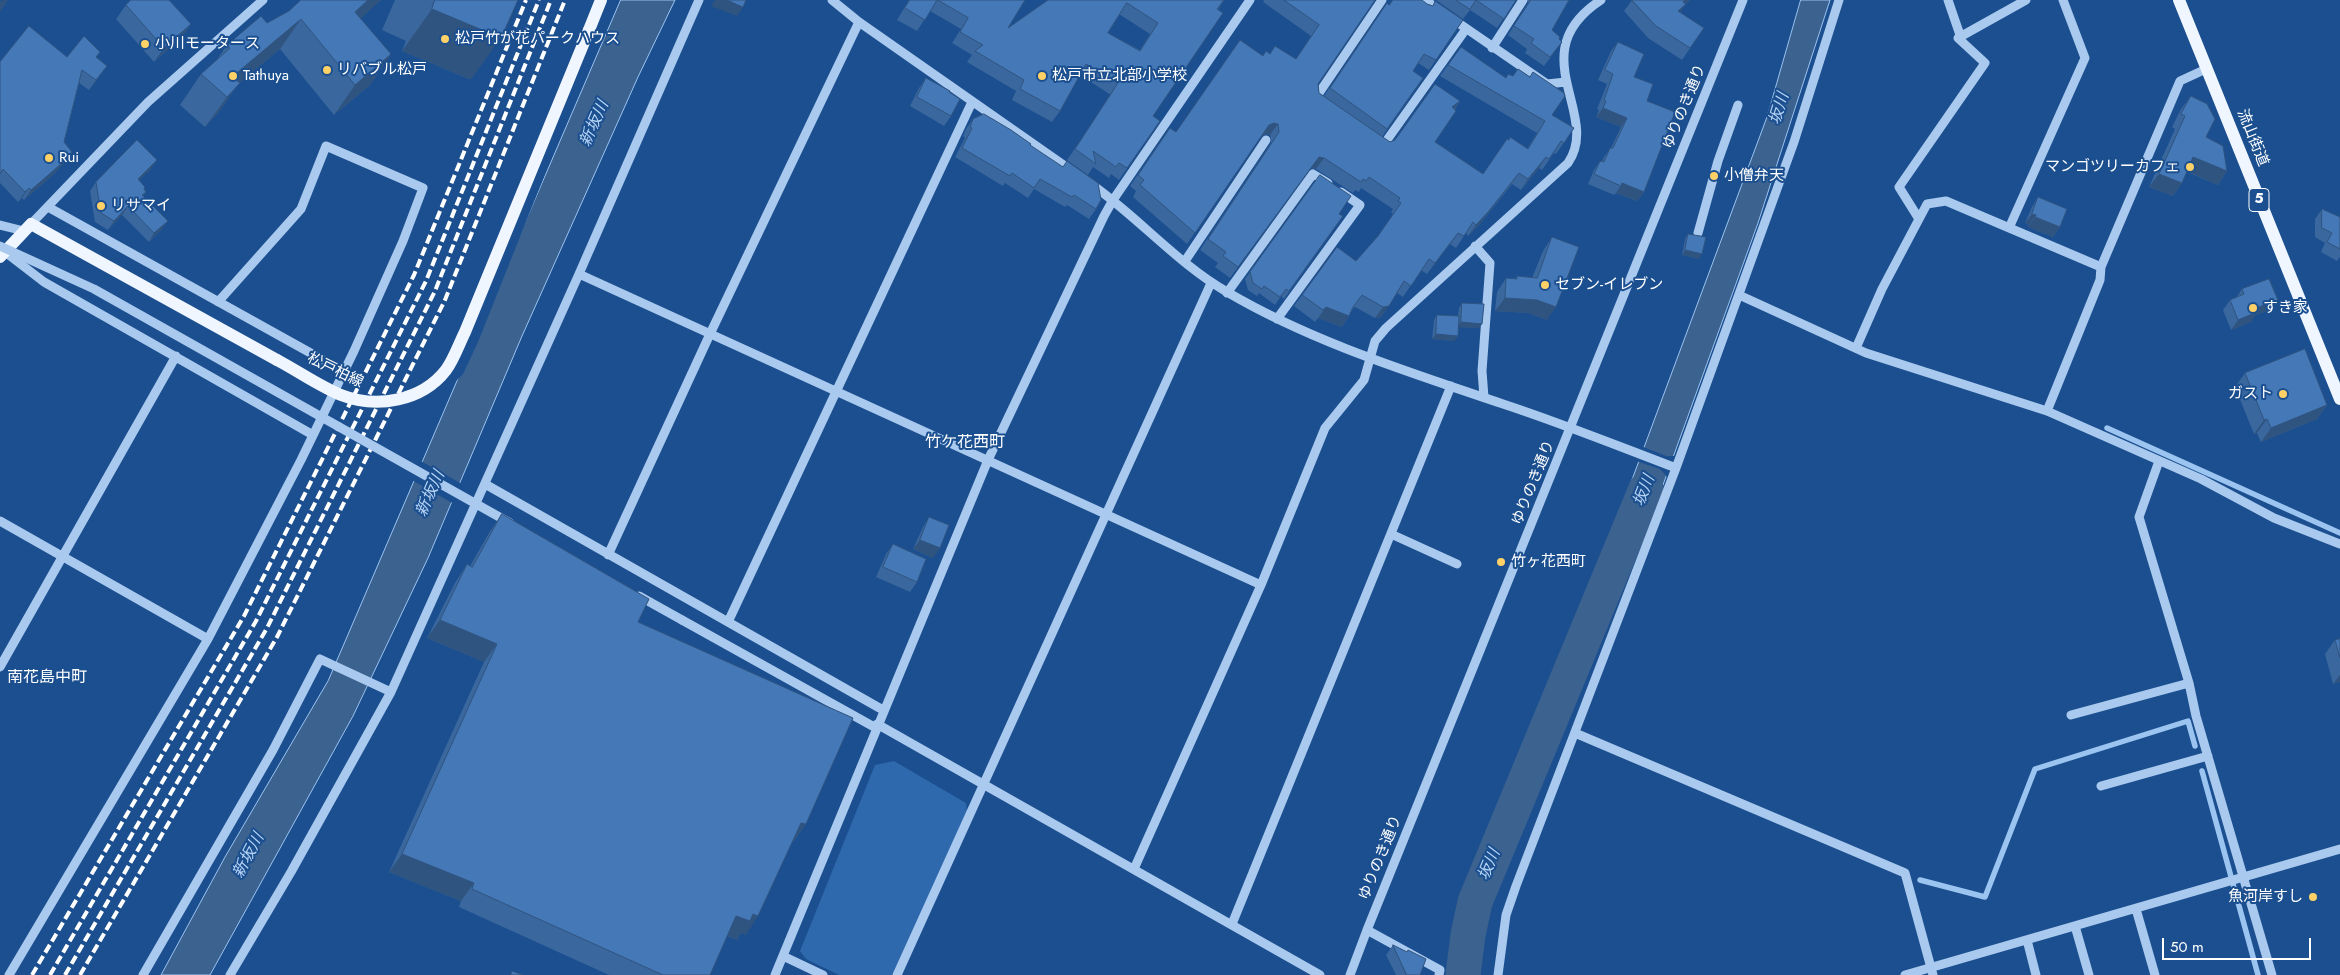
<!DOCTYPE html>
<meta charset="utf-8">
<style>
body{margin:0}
#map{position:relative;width:2340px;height:975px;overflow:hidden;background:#1b4f8f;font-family:Jost,sans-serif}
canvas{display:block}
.scale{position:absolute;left:2162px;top:938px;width:149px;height:22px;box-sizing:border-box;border:2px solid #fff;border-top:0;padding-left:6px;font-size:15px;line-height:18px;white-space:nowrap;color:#fff;-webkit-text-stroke:4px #1b4f8f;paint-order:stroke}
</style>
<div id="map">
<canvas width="2340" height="975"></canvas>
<div class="scale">50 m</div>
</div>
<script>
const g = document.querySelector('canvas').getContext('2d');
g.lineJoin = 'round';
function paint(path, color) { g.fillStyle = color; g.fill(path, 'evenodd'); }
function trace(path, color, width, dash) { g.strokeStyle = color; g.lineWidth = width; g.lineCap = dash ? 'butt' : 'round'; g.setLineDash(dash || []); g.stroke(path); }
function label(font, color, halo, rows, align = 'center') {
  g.font = font + ' Jost,"Noto Sans JP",sans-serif'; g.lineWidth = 4; g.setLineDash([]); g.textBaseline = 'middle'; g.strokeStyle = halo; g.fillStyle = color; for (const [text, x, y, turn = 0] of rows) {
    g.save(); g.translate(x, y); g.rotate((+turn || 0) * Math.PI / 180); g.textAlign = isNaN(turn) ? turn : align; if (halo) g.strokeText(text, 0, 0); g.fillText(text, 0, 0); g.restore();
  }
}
const green = new Path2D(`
 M894,761L966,803L967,811L892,975H839L806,959L800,951L875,765Z`);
const water = new Path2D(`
 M621,0H675L638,77L522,336L428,558L353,716L210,975H161L225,857L328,681Z
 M1801,0H1830L1758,223L1643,540L1614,528L1767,117Z`);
const pier = new Path2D(`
 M561,134L478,342L463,374L450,387Z
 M1641,446L1666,456H1675L1667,477L1660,469L1636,461Z
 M419,460L462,484L454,504L410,479Z`);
const stream = new Path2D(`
 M2107,428L2340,533
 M2202,771L2258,975
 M1920,880L1985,897L2035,769L2188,721L2195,746`);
const river = new Path2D(`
 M1463,975L1468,935L1475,902L1646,489`);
const minor = new Path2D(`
 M832,0L859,22L1072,171
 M1425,0L1547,84L1566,82
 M1948,0L1960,35
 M1492,48L1523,0
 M1316,101L1315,99L1382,0
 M1380,146L1382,147L1466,29
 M1091,184C1138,217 1178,264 1227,292C1312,342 1409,372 1503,404C1561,423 1618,446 1676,468
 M48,207L343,371
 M1919,219L1899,187L1985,63L1958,38L2026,0
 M31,224L148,102L263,0
 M0,225L24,231
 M2009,228L2085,58L2063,0
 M1698,233L1718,161L1738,105
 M1475,246L1490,263L1482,371L1484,397
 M5,252L44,282L313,435
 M1185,261L1266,140
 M579,274L1261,585
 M1227,293L1313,174L1328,183
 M1739,295L1866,353L2047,411L2201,479L2274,518L2340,544
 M1277,319L1360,205L1341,192
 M1856,348L1882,289L1927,204L1946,201L2101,267L2180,81L2206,69
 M2047,411L2100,280L2101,267
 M2159,461L2139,517L2189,683L2196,716L2272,975
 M485,484L883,710
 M0,521L208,639
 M1391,534L1457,564
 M608,555L710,334L859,22
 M682,620L876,728
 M728,622L972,102
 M0,667L176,356
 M2071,715L2189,683
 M877,724L1320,975
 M1575,733L1905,873L1933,975
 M2101,786L2208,756
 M1134,869L1261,585L1325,428L1364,380L1375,341L1386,328L1568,163C1602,114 1520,53 1601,0
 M2136,909L2155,975
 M1232,924L1451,386
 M2075,926L2089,975
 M1367,930L1440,970L1439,975
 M2027,940L2036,975
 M783,956L823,975
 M9,975L208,639L301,460L354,351L403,241L423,188L326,146L301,209L218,302
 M143,975L273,750L320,659L391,692
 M230,975L291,872L391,692L579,274L699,0
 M775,975L988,460L1104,216L1113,200L1250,0
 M897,975L1211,283
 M1350,975L1367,930L1743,0
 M1498,975L1506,915L1516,886L1676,468L1794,142L1839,0
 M1905,975L2340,849`);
const major = new Path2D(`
 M2179,0L2340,399
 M589,30L601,0
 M0,257L31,224L277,360`);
const rail = new Path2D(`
 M32,975L244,616L414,275L526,0
 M50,975L256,621L426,281L539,0
 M65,975L267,628L435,291L551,0
 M80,975L277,637L445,300L565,0`);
const minorBridge = new Path2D(`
 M0,246L94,289L510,523
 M639,596L682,620`);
const majorBridge = new Path2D(`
 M277,360C298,371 319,386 341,395C377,409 422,401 446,370C454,359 459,344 465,332L589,30`);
const wall = new Path2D(`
 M301,0H381L360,18L391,54L370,85L334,115L280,49L239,83L218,113L205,127L180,105L201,74L216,61L227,45L289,11Z
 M395,0H518L472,78L469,79L402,51L406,41L382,30Z
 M908,0H1025L1008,28L1048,0H1224L1153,116L1160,121L1119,180L1111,174L1109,178L1093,167L1088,175L1067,160L1111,95L1080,75L1060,111L1052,122L1012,100L1016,91L967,62L972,55L952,43L961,29L930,11L917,31L897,20L909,0ZM1119,14L1150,34L1140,50L1108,33Z
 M1264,0H1375L1318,84L1319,93L1324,96L1387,3L1389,5L1427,4L1463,20L1429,70L1418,63L1413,71L1423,78L1382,137L1390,142L1460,101L1435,142L1483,174L1527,149L1537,133L1440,76L1461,47L1506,78L1513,76L1518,69L1530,77L1533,72L1552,115L1574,128L1556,154L1554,153L1542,170L1539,168L1521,190L1512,184L1480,224L1468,236L1466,233L1456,248L1450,244L1427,274L1421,270L1403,297L1397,293L1381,317L1375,318L1355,307L1352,310L1349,316L1342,327L1318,318L1315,322L1294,306L1337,247L1356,261L1378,236L1393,214L1391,212L1393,209L1361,188L1359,192L1355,190L1353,193L1316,169L1311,168L1230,278L1215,267L1218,263L1200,250L1271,143L1270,135L1266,134L1261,136L1187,244L1133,197L1136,191L1130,186L1162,139L1176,132L1263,56L1270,54L1296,59L1311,36L1263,2Z
 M1436,0H1516L1497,28L1470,10L1463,19Z
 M1528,0H1569L1552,30L1562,42L1544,66L1525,53L1527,49L1508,35L1528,3Z
 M1632,0H1690L1686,4L1680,12L1704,28L1682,60L1648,38L1624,11Z
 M126,5L191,24L181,38L154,62L116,19Z
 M1618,42L1634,77L1647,101L1644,192L1637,201L1616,193L1614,195L1588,184L1594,170L1600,161H1602L1604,157L1611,148L1621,127L1596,117L1599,110L1597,109L1607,84L1598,80L1611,51Z
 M67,57L96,58L100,76L89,90L79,83L64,142L72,152L65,162L54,174L24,200L22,198L18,202L0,183V62Z
 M926,78L949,92L951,116L944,126L910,106L919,88Z
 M2191,96L2206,137L2227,171L2218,185L2187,172L2182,183L2173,196L2149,187L2175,129L2172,127L2181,109Z
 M973,119L1030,145L1096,209L1089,219L1067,205L1065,207L1034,189L1028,198L1005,183L1003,186L955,157L965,138L963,136L966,129Z
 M151,169L139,180L146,192L143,196L162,229L149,242L122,215L108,230L95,222L90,191L96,182Z
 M1320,175L1339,214L1343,216L1284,299L1281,296L1275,305L1259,293L1257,296L1248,290L1245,279Z
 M2038,197L2060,227L2053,237L2028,227L2029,225L2025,223L2032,207Z
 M2322,209L2340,217V257L2337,261L2321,252L2325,243L2315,237V219Z
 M1688,234L1699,259L1682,255L1685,239Z
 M1552,237L1547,320L1528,313L1495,311L1497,292L1506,278L1515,279L1517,276L1532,278L1543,251Z
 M2242,289L2271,310L2255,315L2251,322L2231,330L2223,310L2230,300L2236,298Z
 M1462,303L1479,328L1458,327V336L1454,341L1432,339L1434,320L1437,315L1458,316L1459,308Z
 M2245,373L2327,405L2317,419L2261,442L2257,433L2254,434L2235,387Z
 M502,514L638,622L806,824L793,842H792L746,935L741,933L737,940L727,936L710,975H609L459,907L461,901L389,872L484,662L427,638L455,583L467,564L470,566L489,533Z
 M929,517L933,558L913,549L923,527Z
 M893,544L917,582L910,592L876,577L886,554Z
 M2340,639V682L2333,684L2325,654L2335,640Z
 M1393,945L1407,952L1420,975H1396L1386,955Z`);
const shadedWall = new Path2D(`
 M5,0H8L0,12V1Z
 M368,0H381L334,43L355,12Z
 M715,0H727L743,7L737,16L711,6Z
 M1685,0H1690L1675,14L1683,2Z
 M1686,4L1678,16V11Z
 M432,9L502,36L472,78L469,79L402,51Z
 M301,19L280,49L239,83L218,113L205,127L227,97L232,77Z
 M191,24L181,38L154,62L164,48Z
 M391,54L370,85L334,115L355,85Z
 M107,66L100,76L89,90L96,80Z
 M1460,101L1452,112V107Z
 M1603,108L1627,118L1621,127L1596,117Z
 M1274,123L1278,124L1270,135L1266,134L1261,137L1269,125Z
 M72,152L65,162L54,174L24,200L31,190Z
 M1319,157L1324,158L1316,169L1311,168L1230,278Z
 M1546,157L1539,168L1521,190L1528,179Z
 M2193,157L2227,171L2218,185L2184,170Z
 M157,160L151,169L132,187L138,179Z
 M1519,173L1480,224L1468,236L1476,225Z
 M2159,174L2182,183L2173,196L2149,187Z
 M1622,183L1644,192L1637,201L1616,193Z
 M29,188L22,198L18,202L25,192Z
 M128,206L122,215L108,230L114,221Z
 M2032,214L2036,215L2029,225L2025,223Z
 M2035,217L2060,227L2053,237L2028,227Z
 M168,221L162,229L149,242L154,233Z
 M1458,233L1450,244L1427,274L1435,263Z
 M1685,250L1702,254L1699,259L1682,255Z
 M1362,295L1347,315L1349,316L1342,327L1318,318L1326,307H1353Z
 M1505,298L1537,300L1556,307L1547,320L1528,313L1495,311Z
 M2278,300L2271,310L2255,315L2251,322L2231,330L2238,320L2256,308Z
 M1389,306L1381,317L1375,318L1383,307Z
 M1461,322L1482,324L1479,328L1457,327Z
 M1436,334L1458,336L1454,341L1432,339Z
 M2327,405L2317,419L2261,442L2271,428Z
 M2267,419L2257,433L2254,434L2264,420Z
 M920,540L940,548L933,558L913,549Z
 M440,620L497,644L484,662L427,638Z
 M2340,675V682L2333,684Z
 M801,823L806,824L793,842H788Z
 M402,854L474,883L461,901L389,872Z
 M753,914L758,916L746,935L741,933L737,940L723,934L736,916Z`);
const building = new Path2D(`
 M131,0H169L191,24L164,48L126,5Z
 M301,0H368L355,12L391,54L355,85L301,19L232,77L240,83L227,97L201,74L230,48L227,45L261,16L267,23L289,11Z
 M435,0H518L502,36L499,37L432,9Z
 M727,0H746L743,7Z
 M910,0H937L925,20L905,8Z
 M938,0H1025L1008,28L1048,0H1224L1217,9L1223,13L1153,116L1160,121L1127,168L1119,163L1116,167L1093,151L1096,164L1075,149L1118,83L1086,64L1060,111L1020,89L1024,80L975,51L983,45L960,32L968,18ZM1127,3L1158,23L1140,51L1108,33Z
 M1284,0H1375L1318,84L1319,93L1390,142L1395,140L1435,84L1460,101L1452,107L1456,111L1435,142L1483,174L1507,139L1509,140L1510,137L1528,149L1545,121L1448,65L1461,47L1506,78L1508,74L1513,76L1518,69L1530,77L1533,72L1564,93L1565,96L1552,115L1574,128L1564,143L1561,141L1549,159L1546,157L1528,179L1519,173L1488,212L1476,225L1473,222L1464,236L1458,233L1435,263L1429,259L1411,286L1404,281L1389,306L1383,307L1362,295L1353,307L1349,316L1326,307L1323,310L1302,295L1337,247L1356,261L1378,236L1401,203L1398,201L1400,198L1369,177L1366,181L1363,179L1361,182L1324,158L1319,157L1238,267L1223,256L1226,252L1208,239L1279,132L1278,124L1274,123L1269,125L1195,233L1140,185L1144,180L1138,175L1170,128L1176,132L1240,40L1263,56L1266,51L1270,54L1275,46L1296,59L1319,25Z
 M1393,0H1422L1427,4L1433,6L1435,1L1463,20L1436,60L1424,54L1413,71L1423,78L1387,129L1330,88L1387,3L1389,5Z
 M1456,0H1516L1504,19L1476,0L1470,9Z
 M1531,0H1569L1552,30L1560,37L1559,39L1562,42L1550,57L1531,43L1534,39L1514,26Z
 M1632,0H1685L1683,2L1686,4L1678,11L1704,28L1690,48L1656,26Z
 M29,26L67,57L84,36L100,52L96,57L107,66L96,80L82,70L64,142L72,152L61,164L31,190L29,188L25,192L3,169L0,174V62Z
 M1618,42L1644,54L1634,77L1653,84L1647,101L1675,112L1644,192L1622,183L1621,186L1594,174L1600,161L1604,162L1610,148H1613L1627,118L1603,108L1606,101L1604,100L1613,74L1605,70Z
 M926,78L950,91L949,92L960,99L951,116L917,97Z
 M2191,96L2207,104L2215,119L2206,137L2223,146L2227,171L2193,157L2182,183L2159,174L2185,116L2181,114Z
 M984,114L1011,130L1031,144L1030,145L1063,167L1067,161L1098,183L1101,200L1096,209L1074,195L1072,197L1040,179L1034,188L1012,173L1010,176L962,148L972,128L970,127L973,119Z
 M137,140L157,160L138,179L145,187L144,189L146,192L142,195L168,221L154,233L128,206L114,221L101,213L96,182Z
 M1320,175L1351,196L1339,214L1343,216L1289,291L1286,289L1280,297L1264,286L1262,289L1253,283L1250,272Z
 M2038,197L2067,209L2060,227L2035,217L2036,215L2032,214Z
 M2322,209L2340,217V249L2327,242L2332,233L2322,228Z
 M1688,234L1706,237L1702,254L1685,250Z
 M1552,237L1579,247L1556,307L1537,300L1505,298L1506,278L1517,279V276L1537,278Z
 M2269,279L2278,300L2256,308L2257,312L2238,320L2230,300L2244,294L2242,289Z
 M1462,303L1484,304L1482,324L1461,322Z
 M1437,315L1459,316L1458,336L1436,334Z
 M2305,349L2327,405L2271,428L2267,419L2264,420L2245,373Z
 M502,514L649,599L638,622L853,718L806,824L801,823L758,916L753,914L750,921L736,916L710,975H663L472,889L474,883L402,854L497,644L440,620L467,564L472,567Z
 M929,517L949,525L940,548L920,540Z
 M893,544L926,559L917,582L883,567Z
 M2340,639V658L2335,640Z
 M1393,945L1407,952L1408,950L1426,959L1420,975H1407Z
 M512,971L523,975H511Z`);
const markers = [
 [445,39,5,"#ffd166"],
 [145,44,5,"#ffd166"],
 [327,70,5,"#ffd166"],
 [233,76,5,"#ffd166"],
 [1042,76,5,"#ffd166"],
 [49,158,5,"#ffd166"],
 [2190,167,5,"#ffd166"],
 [1714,176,5,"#ffd166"],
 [101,206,5,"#ffd166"],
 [1545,285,5,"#ffd166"],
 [2253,308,5,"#ffd166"],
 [2283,394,5,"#ffd166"],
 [1501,562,5,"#ffd166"],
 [2313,897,5,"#ffd166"]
];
const shields = [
 [2259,200,20]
];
const shieldNames = [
 ["5",2259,200]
];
const poiNames = [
 ["松戸竹が花パークハウス",455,39],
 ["小川モータース",155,44],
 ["リバブル松戸",337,70],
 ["Tathuya",243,76],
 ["松戸市立北部小学校",1052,76],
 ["Rui",59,158],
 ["マンゴツリーカフェ",2180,167,"right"],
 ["小僧弁天",1724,176],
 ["リサマイ",111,206],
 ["セブン-イレブン",1555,285],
 ["すき家",2263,308],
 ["ガスト",2273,394,"right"],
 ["竹ヶ花西町",1511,562],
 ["魚河岸すし",2303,897,"right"]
];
const streetNames = [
 ["ゆりのき通り",1685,107,-68],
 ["流山街道",2252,138,68],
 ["松戸柏線",335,371,26],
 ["ゆりのき通り",1534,483,-68],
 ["ゆりのき通り",1381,858,-68]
];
const waterNames = [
 ["坂川",1780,109,-73],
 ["新坂川",595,124,-66],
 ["坂川",1645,491,-69],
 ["新坂川",431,494,-66],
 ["新坂川",249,856,-62],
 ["坂川",1490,865,-67]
];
const neighbourhoodNames = [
 ["竹ケ花西町",965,443],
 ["南花島中町",47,678]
];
paint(green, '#2e69ad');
paint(water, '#3c6290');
trace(water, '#9cc4f0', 1);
paint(pier, '#1b4f8f');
trace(stream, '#9cc4f0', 5.5);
trace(river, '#3c6290', 35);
trace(minor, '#a9c9ee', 9);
trace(major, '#f0f6ff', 12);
trace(rail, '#fff', 4, [9, 4]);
trace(minorBridge, '#a9c9ee', 9);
trace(majorBridge, '#f0f6ff', 12);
paint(wall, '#3a679d');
paint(shadedWall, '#305480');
paint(building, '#4478b7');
trace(building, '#305480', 1);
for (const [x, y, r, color] of markers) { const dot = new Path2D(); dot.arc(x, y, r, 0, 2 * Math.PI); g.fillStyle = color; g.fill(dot); trace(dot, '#1b4f8f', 2); }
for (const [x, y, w] of shields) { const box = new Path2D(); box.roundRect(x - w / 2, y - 11.5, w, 23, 4); g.fillStyle = '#1b4f8f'; g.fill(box); trace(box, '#fff', 1); }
label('bold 14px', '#fff', null, shieldNames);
label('15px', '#fff', '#1b4f8f', poiNames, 'left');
label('15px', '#fff', '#1b4f8f', streetNames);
label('italic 16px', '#b5d3f5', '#1b4f8f', waterNames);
label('16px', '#fff', '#1b4f8f', neighbourhoodNames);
</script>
